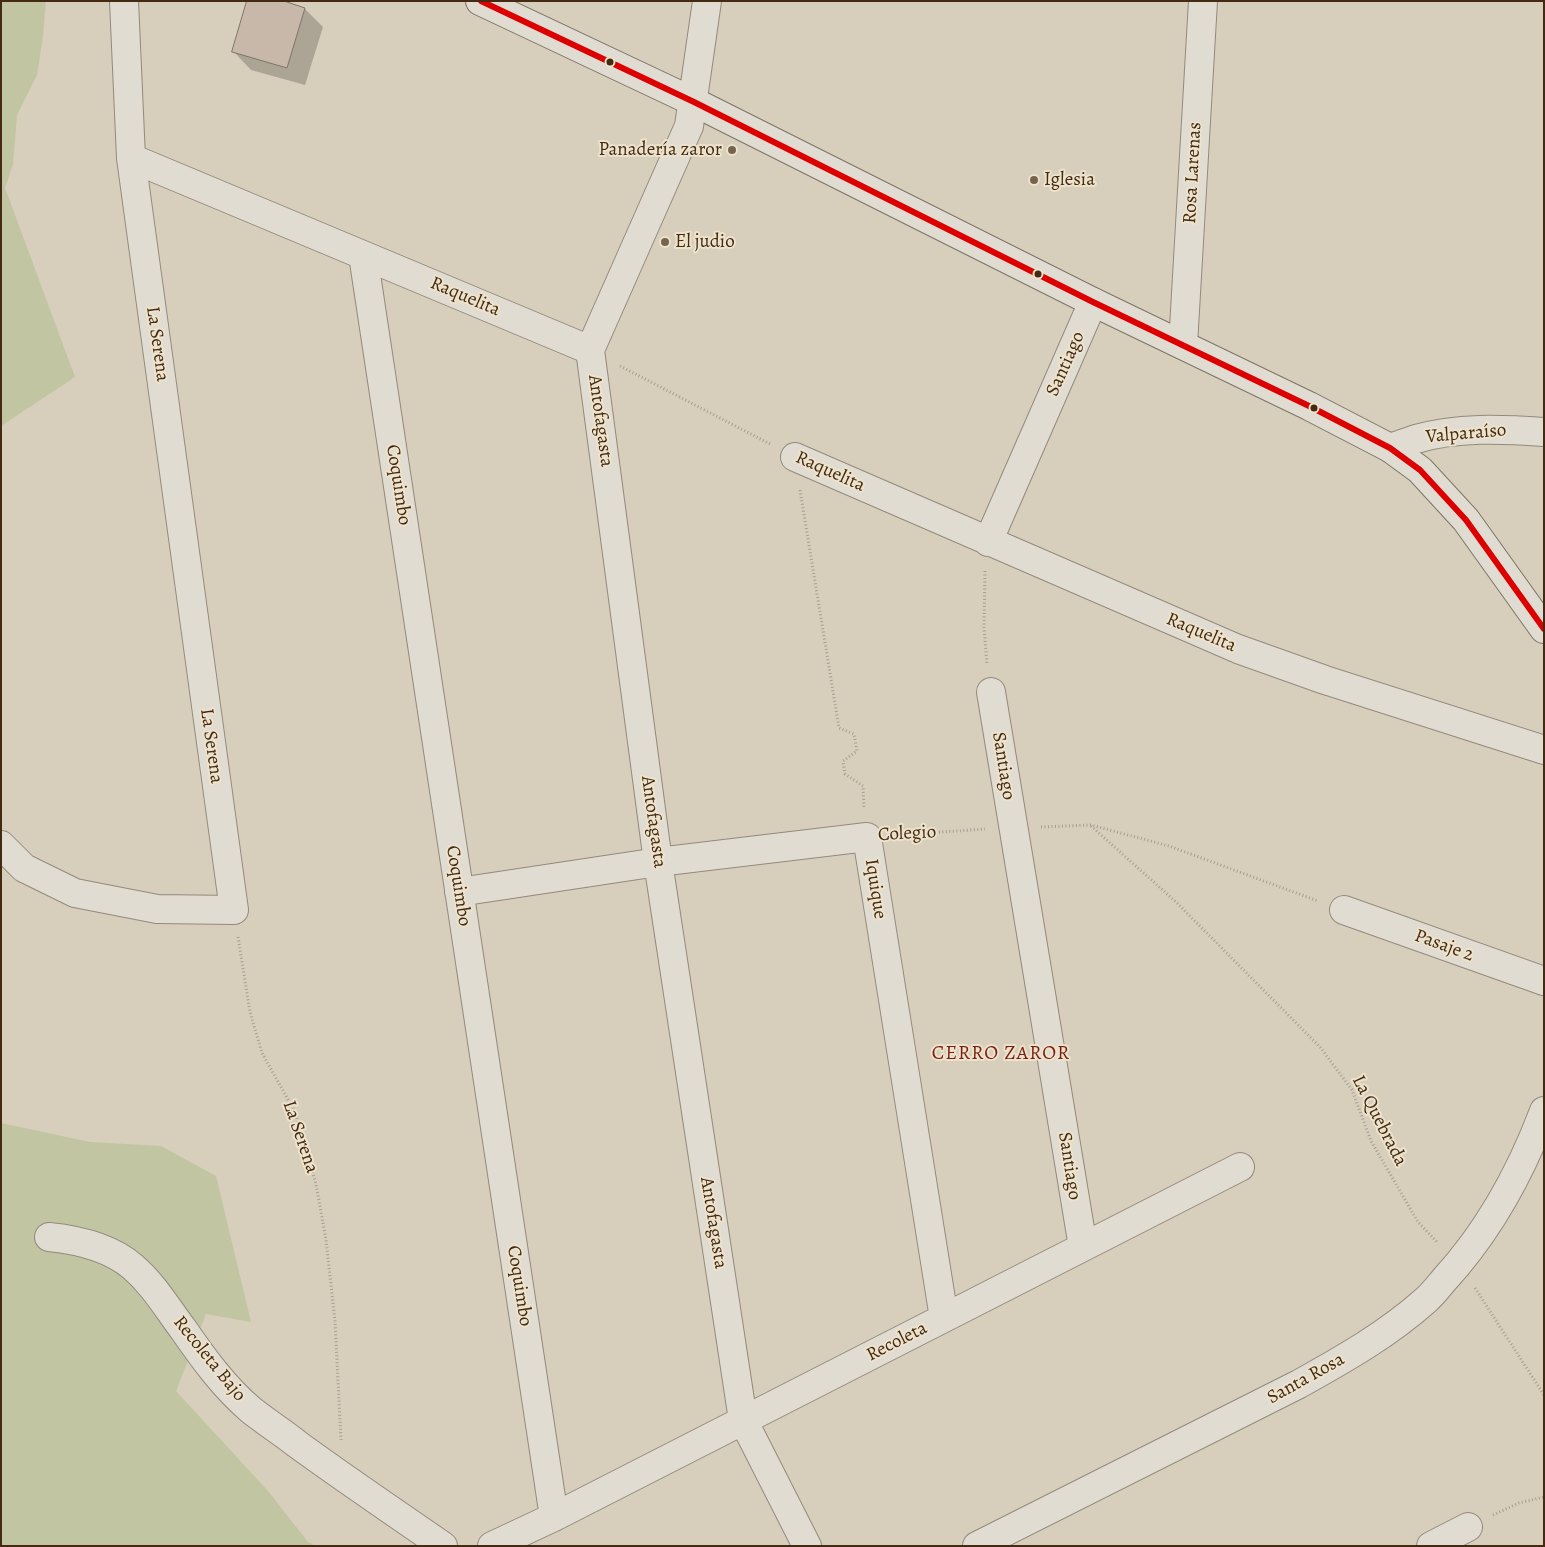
<!DOCTYPE html>
<meta charset="utf-8">
<style>
body{margin:0}
#map{position:relative;width:1545px;height:1547px;overflow:hidden;background:#d7cebb;font-family:Alegreya,serif}
canvas{display:block}
.frame{position:absolute;inset:0;border:2px solid #442a13;pointer-events:none}
</style>
<div id="map">
<canvas width="1545" height="1547"></canvas>
<div class="frame"></div>
</div>
<script>
const g = document.querySelector('canvas').getContext('2d');
g.lineJoin = 'round';
function paint(path, color) { g.fillStyle = color; g.fill(path, 'evenodd'); }
function trace(path, color, width, dash) { g.strokeStyle = color; g.lineWidth = width; g.lineCap = dash ? 'butt' : 'round'; g.setLineDash(dash || []); g.stroke(path); }
function label(font, color, halo, rows, align = 'center') {
  g.font = font + ' Alegreya,serif'; g.lineWidth = 4; g.setLineDash([]); g.textBaseline = 'middle'; g.strokeStyle = halo; g.fillStyle = color; for (const [text, x, y, turn = 0] of rows) {
    g.save(); g.translate(x, y); g.rotate((+turn || 0) * Math.PI / 180); g.textAlign = isNaN(turn) ? turn : align; if (halo) g.strokeText(text, 0, 0); g.fillText(text, 0, 0); g.restore();
  }
}
const green = new Path2D(`
 M1,1H46L43,36L37,75L17,115L13,164L5,188L75,377L1,426Z
 M1,1123L90,1142L161,1146L216,1176L251,1322L206,1314L176,1391L268,1491L308,1542L316,1546H1Z`);
const shadow = new Path2D(`
 M305,9L323,27L305,85L251,70L233,51Z`);
const building = new Path2D(`
 M247,1H284L305,8L287,68L232,52Z`);
const path = new Path2D(`
 M620,366L770,444
 M800,490L839,728L854,734L857,751L843,761L845,774L863,786L864,808
 M985,571L984,627L987,664
 M1091,826L1176,902L1320,1047L1352,1090L1371,1141L1418,1222L1438,1243
 M1041,827L1091,825L1169,846L1318,901
 M897,835L985,829
 M238,937L250,1012L262,1053L295,1112L316,1184L326,1240L335,1321L341,1440
 M1475,1288L1544,1395
 M1493,1515L1519,1503L1544,1497`);
const minor = new Path2D(`
 M707,1L689,126L590,350L658,862L743,1420L807,1546
 M131,158L590,350
 M363,255L554,1517
 M1183,345L1203,1
 M1390,448C1399,445 1407,442 1416,439C1457,427 1502,429 1544,432
 M795,457L1238,649L1325,680L1544,750
 M988,542L1093,302
 M991,692L1083,1247
 M1,845L24,868L75,893L157,909L234,910L131,158L124,1
 M459,892L658,862L867,837L944,1318
 M1344,910L1544,981
 M49,1237C79,1240 110,1247 133,1267C154,1285 167,1308 183,1329C203,1358 224,1387 251,1410C266,1422 282,1432 297,1444C345,1479 394,1512 443,1546
 M492,1546L554,1517L1240,1167
 M977,1546L1299,1384C1344,1359 1388,1334 1426,1300C1433,1294 1438,1287 1444,1280C1488,1232 1521,1172 1544,1111
 M1431,1546L1468,1527`);
const secondary = new Path2D(`
 M480,1L694,102L1093,302L1309,406L1390,448L1420,470L1466,520L1544,629`);
const bus1 = new Path2D(`
 M481,1L694,102L1093,302L1309,406L1390,448L1420,470L1466,520L1544,629`);
const markers = [
 [610,62,4.5,"#442a13"],
 [732,150,5,"#77634e"],
 [1034,180,5,"#77634e"],
 [665,242,5,"#77634e"],
 [1038,274,4.5,"#442a13"],
 [1314,408,4.5,"#442a13"]
];
const poiNames = [
 ["Panadería zaror",722,150,"right"],
 ["Iglesia",1044,180],
 ["El judio",675,242]
];
const streetNames = [
 ["Rosa Larenas",1193,173,-87],
 ["Raquelita",465,297,23],
 ["La Serena",157,344,82],
 ["Santiago",1066,364,-66],
 ["Antofagasta",600,421,82],
 ["Valparaíso",1466,434,-5],
 ["Raquelita",830,472,24],
 ["Coquimbo",398,485,81],
 ["Raquelita",1201,633,23],
 ["La Serena",211,746,82],
 ["Santiago",1003,766,81],
 ["Antofagasta",653,822,82],
 ["Colegio",907,834,-3],
 ["Coquimbo",458,886,81],
 ["Iquique",875,889,81],
 ["Pasaje 2",1444,946,20],
 ["La Quebrada",1379,1121,63],
 ["La Serena",300,1137,71],
 ["Santiago",1069,1166,81],
 ["Antofagasta",713,1223,81],
 ["Coquimbo",519,1286,81],
 ["Recoleta",897,1342,-27],
 ["Recoleta Bajo",209,1359,51],
 ["Santa Rosa",1306,1379,-29]
];
const neighbourhoodNames = [
 ["CERRO ZAROR",1001,1054]
];
paint(green, '#c1c5a2');
paint(shadow, '#0003');
paint(building, '#c8b8a9');
trace(building, '#7d7467', 1);
trace(minor, '#938a7d', 30);
trace(secondary, '#7d7467', 30);
trace(path, '#a59e95', 3, [1, 2.5]);
trace(minor, '#e0dcd2', 28);
trace(secondary, '#e0dcd2', 28);
trace(bus1, '#d00', 6);
for (const [x, y, r, color] of markers) { const dot = new Path2D(); dot.arc(x, y, r, 0, 2 * Math.PI); g.fillStyle = color; g.fill(dot); trace(dot, '#ede2cb', 2); }
label('19px', '#442a13', '#ede2cb', poiNames, 'left');
label('19px', '#442a13', '#ede2cb', streetNames);
g.letterSpacing = '1px';
label('20px', '#7a1f14', '#ede2cb', neighbourhoodNames);
g.letterSpacing = '0px';
</script>
